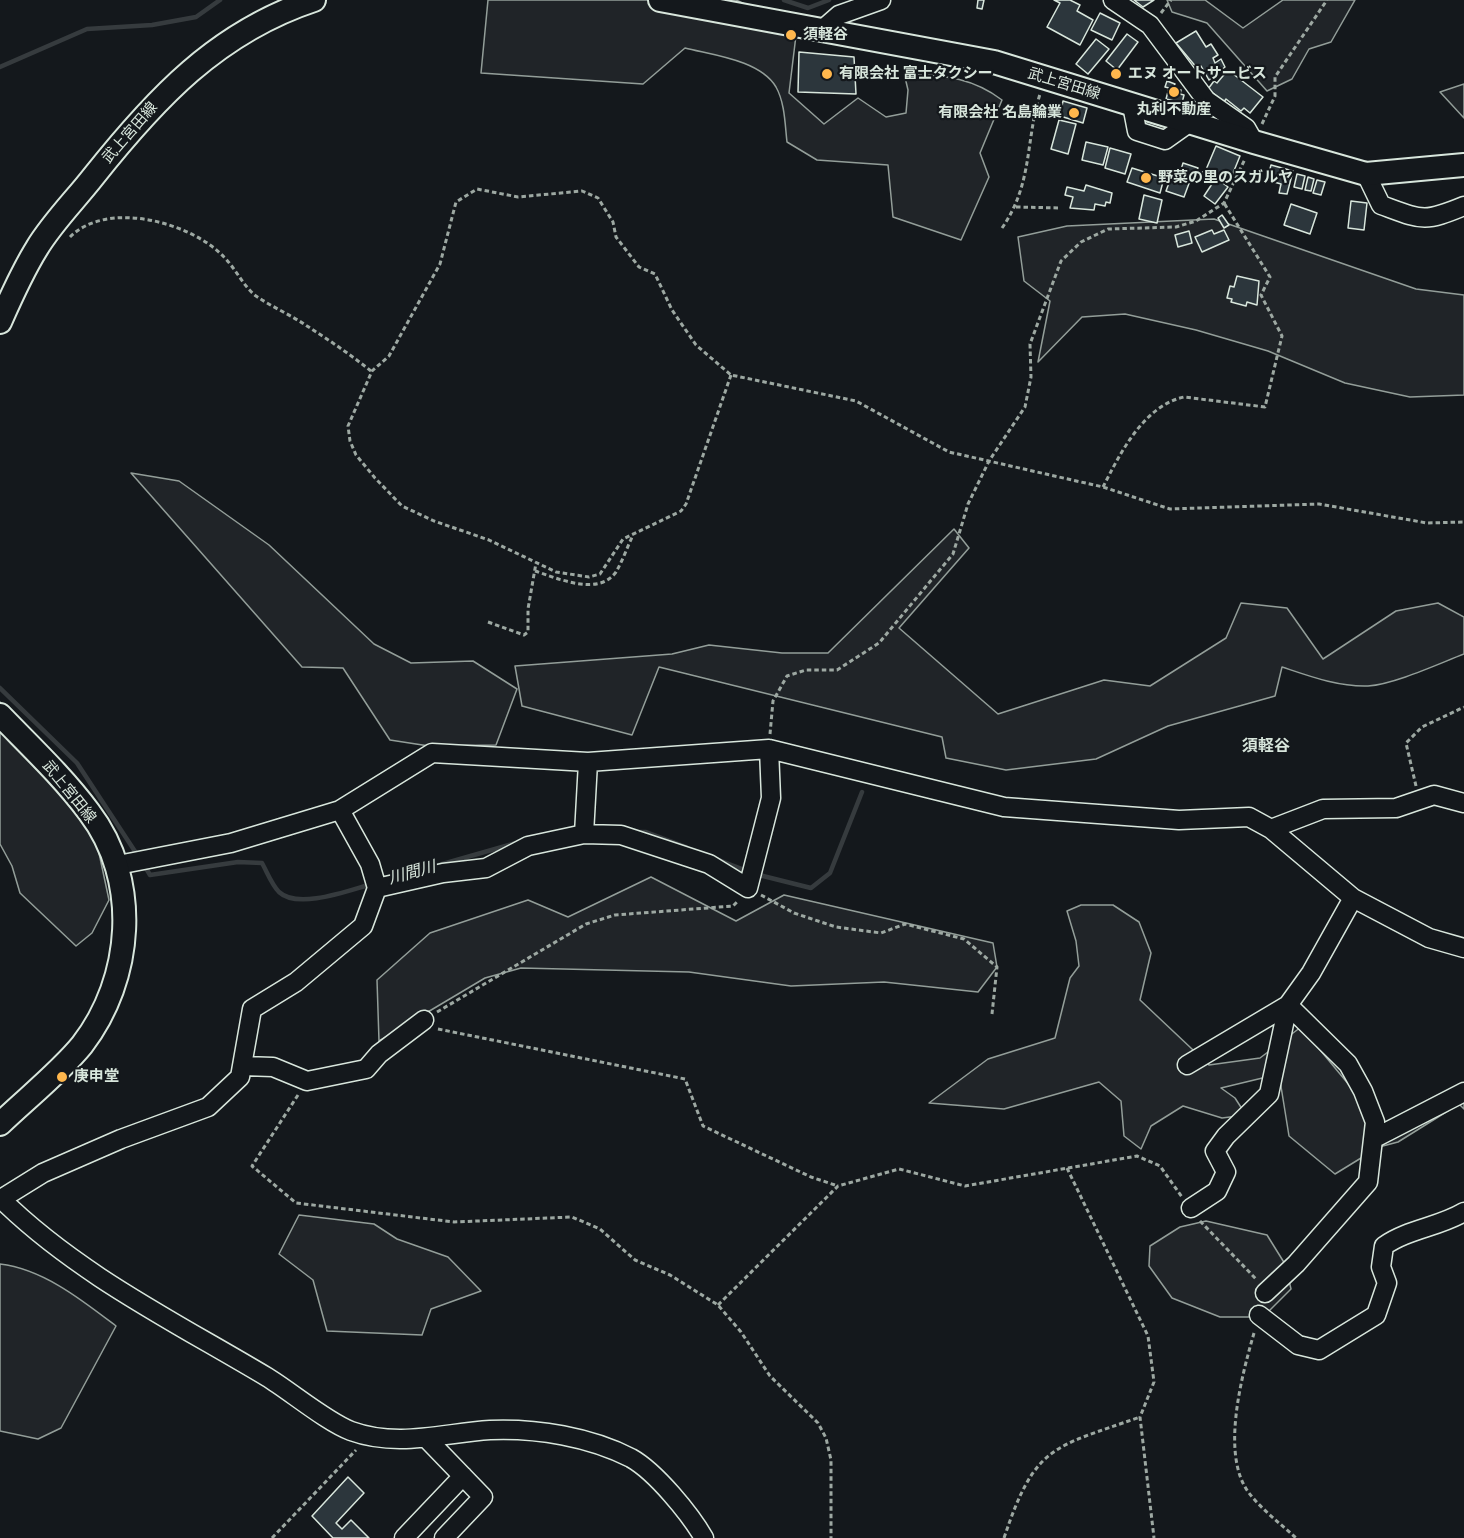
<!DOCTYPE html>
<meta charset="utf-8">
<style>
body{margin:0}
canvas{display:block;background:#14181c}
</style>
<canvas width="1464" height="1538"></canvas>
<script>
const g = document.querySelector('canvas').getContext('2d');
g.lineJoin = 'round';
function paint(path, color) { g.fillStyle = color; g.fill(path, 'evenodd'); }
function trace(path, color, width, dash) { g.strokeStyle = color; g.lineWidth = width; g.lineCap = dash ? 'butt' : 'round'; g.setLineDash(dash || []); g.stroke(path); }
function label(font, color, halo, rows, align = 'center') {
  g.font = font + ' "PT Sans","Noto Sans JP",sans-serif'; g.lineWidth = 4.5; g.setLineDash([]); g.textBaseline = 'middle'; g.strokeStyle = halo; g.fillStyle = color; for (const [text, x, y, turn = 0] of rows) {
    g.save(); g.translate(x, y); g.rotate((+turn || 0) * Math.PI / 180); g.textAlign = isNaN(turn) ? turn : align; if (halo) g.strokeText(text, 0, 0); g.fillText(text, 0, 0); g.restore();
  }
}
const green = new Path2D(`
 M488,0H736L797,27L789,93L824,124L858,98L886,117L906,113L908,90L904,73C942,76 970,76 1002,100L980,153L989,177L961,240L893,217L888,165L817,160L787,142C785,125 785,103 776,87C760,60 712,55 685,48L643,84L481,73Z
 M1167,0H1205L1243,28L1283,0H1355L1331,42L1309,49L1292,79L1267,91L1207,23L1172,12Z
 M1464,84V118L1440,92Z
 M1214,219L1416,289L1464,295V395L1410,397L1345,383L1268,351L1196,330L1125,314L1082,317L1038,362L1050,301L1024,281L1018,237L1067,226Z
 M131,473L179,481L269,545L374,644L411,663L473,661L517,689L496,745L429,746L390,740L343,668L302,667Z
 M954,529L969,548L899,628L998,714L1104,680L1150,686L1226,638L1241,603L1287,608L1323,659L1396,611L1438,603L1464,617V654C1438,664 1395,684 1368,686C1338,687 1309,676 1282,667L1275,696L1168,726L1096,759L1006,770L946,758L942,737L659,667L632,735L522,706L515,666L672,654L709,645L782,653H828Z
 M0,702L96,839L109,900L92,933L76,946L20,893L12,866L0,844Z
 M651,877L736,921L784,895L993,943L997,967L978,992L884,982L791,986L689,972L521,968L485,978L379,1041L377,980L430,933L528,900L568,917Z
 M1081,905H1113L1139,922L1151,953L1140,1000L1209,1065L1260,1058L1301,1027L1384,1127L1464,1086V1109L1459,1104L1398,1142L1379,1147L1335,1174L1289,1136L1279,1074L1221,1088L1235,1098L1246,1115L1222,1118L1183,1106L1151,1126L1141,1149L1124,1136L1121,1101L1099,1082L1004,1109L929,1103L988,1059L1055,1038L1070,978L1079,966L1076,941L1067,911Z
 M299,1215L374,1224L397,1239L448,1257L481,1291L431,1309L422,1335L327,1331L313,1280L279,1254Z
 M1206,1221L1267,1235L1285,1264L1291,1289L1263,1317H1220L1172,1298L1149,1266L1150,1246L1180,1227Z
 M0,1264C43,1269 82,1300 116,1326L61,1428L38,1439L0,1431Z`);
const stream = new Path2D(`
 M784,0L808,8L829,0
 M0,67L87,29L152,25L196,17L220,0
 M0,688L77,763L138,856
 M634,832H646L686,847
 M716,859L747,871
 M143,863L150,875L238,862L262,863C267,872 272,885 279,892C298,910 350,890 372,884
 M432,867L516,843
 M755,874L811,888L830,873L862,792`);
const building = new Path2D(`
 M978,0H984L982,9L977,8Z
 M1054,0H1070L1080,5L1077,11L1093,20L1080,45L1047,27L1060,3Z
 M1134,0H1154L1143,7Z
 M1100,13L1120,23L1112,40L1091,30Z
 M1196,31L1206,47L1211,44L1218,55L1213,58L1215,63L1221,59L1225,67L1209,80L1201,66L1197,68L1176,43Z
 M1127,34L1138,42L1117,70L1106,61Z
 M1096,39L1109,49L1088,74L1076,64Z
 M799,52L854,57L856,94L798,92Z
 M1228,70L1263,97L1250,113L1244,108L1241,111L1226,99L1224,102L1208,89L1214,81L1217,83Z
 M1167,81L1175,84L1173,88L1181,90L1180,94L1184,95L1182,103L1166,99L1169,88L1165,87Z
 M1063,101L1087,108L1083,123L1060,116Z
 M1059,120L1076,124L1068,154L1051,149Z
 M1086,142L1108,147L1103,165L1082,160Z
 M1216,146L1240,156L1229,183L1205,172Z
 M1110,148L1131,154L1125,174L1105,168Z
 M1183,163L1198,168L1195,175L1181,170Z
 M1271,165L1293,171L1287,194L1279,193L1281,184L1267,180Z
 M1132,168L1164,178L1160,193L1127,182Z
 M1173,172L1191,178L1184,197L1166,191Z
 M1202,172L1211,176L1209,181L1200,178Z
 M1297,174L1305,176L1302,189L1294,187Z
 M1308,177L1314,179L1311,191L1305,190Z
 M1216,178L1228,187L1215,204L1204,196Z
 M1317,180L1325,182L1321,195L1313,193Z
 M1086,185L1112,193L1110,203L1106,202L1105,206L1095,204L1094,210L1070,208L1073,197L1065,195L1067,187L1084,191Z
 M1144,195L1162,200L1157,223L1139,219Z
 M1351,201L1367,203L1364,230L1348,228Z
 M1291,204L1317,213L1310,234L1284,225Z
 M1222,215L1229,225L1224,228L1218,218Z
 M1212,230L1214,234L1224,230L1229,240L1202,252L1195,237Z
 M1189,231L1192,243L1178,247L1175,235Z
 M1237,276L1259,281L1257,305L1247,302L1246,306L1231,302L1232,299L1227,298L1230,286L1234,287Z
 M348,1477L364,1493L336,1523L342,1529L351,1520L369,1538H333L312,1516Z`);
const path = new Path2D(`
 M1161,13L1171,0
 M1262,124L1275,96V77L1327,0
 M1016,207L1061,208
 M1002,228C1033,183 1025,143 1040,94
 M70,237C108,199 192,223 224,257C236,269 243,286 256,296C272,307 291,315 307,326C329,340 351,355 371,371
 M731,375L686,504L681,511L623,539L600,574L589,577L556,572L489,540L434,521L402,506L375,478L356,455L350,441L348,426L372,371L389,356L440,264L456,202L477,189L518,197L582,191L598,198L613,222L616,237L639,267L655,274L672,310L696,345L731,375L856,401L949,452L1103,487L1170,509L1319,504L1427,523L1464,522
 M1103,487C1120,454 1143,406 1184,397L1265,407L1282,336L1261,295L1270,277L1224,203
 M535,571C557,578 598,597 616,572C623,560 628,545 634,533
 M488,622L524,635L528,632V609L536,563
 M770,734L773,701L787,676L806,670H837L879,643L953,554L968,504L989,461L1025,407L1031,377L1030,344L1061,261L1081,242L1108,229L1176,227L1196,221L1224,203L1245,159
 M1416,786L1406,743L1422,727L1464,707
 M761,895L794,913L836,927L881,933L905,924L964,939L997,967L992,1014
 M437,1012L586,924L615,915L733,906L738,901
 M438,1029L685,1079L703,1126L811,1177L838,1186
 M298,1095L252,1166L296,1203L454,1222L572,1217L600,1229L635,1260L670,1275L718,1305L741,1332L770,1376L818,1423L826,1438L831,1460V1538
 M1067,1168L1148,1336L1154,1382L1140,1417L1154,1538
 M1200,1221L1256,1279
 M718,1305L838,1186L899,1169L965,1186L1137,1156L1160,1166L1182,1197
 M1254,1333C1242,1375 1220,1455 1249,1493C1262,1510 1281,1524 1296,1538
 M272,1538L356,1450
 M1004,1538C1035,1445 1052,1448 1140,1417`);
const minor = new Path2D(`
 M1113,0L1150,25L1206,100L1246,128L1254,142
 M823,29L839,15L881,0
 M1132,105L1137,131L1165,140L1189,123
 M1366,174L1381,205C1422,220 1423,223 1464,206
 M1271,829L1323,809L1396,808L1434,795L1464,803
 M584,834L588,762
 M118,865L231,843L340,810L432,753L588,762L769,749L1004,807L1179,820L1249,817L1271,829L1353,898L1429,938L1464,948
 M377,888L443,873L486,868L528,846L584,834L621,835L709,864L748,888L771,798L769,749
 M1187,1065L1288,1005L1311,973L1353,898
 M243,1066L273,1067L307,1081L366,1069L379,1054L424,1020
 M1373,1139L1464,1092
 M0,1198C77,1274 175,1322 267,1377C290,1391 327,1422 351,1431C398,1448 443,1433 490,1430C537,1428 590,1437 631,1458C656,1472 690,1514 704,1538
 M1,1199L43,1173L121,1139L208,1107L240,1077L252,1009L296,982L363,926L377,888L370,864L340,810
 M1191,1208L1217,1191L1226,1172L1215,1151L1226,1136L1269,1094L1288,1005L1348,1064L1363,1091L1375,1122L1368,1182L1296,1264L1265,1293
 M1259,1315L1298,1345L1319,1350L1376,1315L1387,1283L1381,1267L1384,1246C1408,1229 1439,1227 1464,1212
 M426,1438L483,1497L444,1538
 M404,1538L463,1476`);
const major = new Path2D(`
 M660,0L994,62L1254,142L1366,174L1464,165
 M0,322C11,297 22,272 37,248C52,223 75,200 93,177C155,99 217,32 314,0
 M0,715C30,746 63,777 89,812C141,880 133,979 82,1045C60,1072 26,1099 0,1124`);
const markers = [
 [791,35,6,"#ffb74d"],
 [827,74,6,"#ffb74d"],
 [1116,74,6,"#ffb74d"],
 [1174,92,6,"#ffb74d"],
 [1074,113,6,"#ffb74d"],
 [1146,178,6,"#ffb74d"],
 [62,1077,6,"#ffb74d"]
];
const poiNames = [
 ["須軽谷",803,35],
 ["有限会社 富士タクシー",839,74],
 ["エヌ オートサービス",1128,74],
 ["丸利不動産",1174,110,"center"],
 ["有限会社 名島輪業",1062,113,"right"],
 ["野菜の里のスガルヤ",1158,178],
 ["庚申堂",74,1077]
];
const streetNames = [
 ["武上宮田線",1064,84,17],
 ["武上宮田線",130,133,-49],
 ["武上宮田線",69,792,51]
];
const neighbourhoodNames = [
 ["須軽谷",1266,746]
];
const waterNames = [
 ["川間川",412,873,-15]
];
paint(green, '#202428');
trace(green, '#939e99', 1.5);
trace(stream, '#363b3e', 4.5);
paint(building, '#2c363c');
trace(building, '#d8e6dc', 1.5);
trace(minor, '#d8e6dc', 21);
trace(major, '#d8e6dc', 26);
trace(path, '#9da8a2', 3, [4.5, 3]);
trace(minor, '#14181c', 18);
trace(major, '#14181c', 22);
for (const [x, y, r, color] of markers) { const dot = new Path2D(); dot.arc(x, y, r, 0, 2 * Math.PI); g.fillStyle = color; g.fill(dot); trace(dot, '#14181c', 2); }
label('bold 15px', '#d8e6dc', '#14181c', poiNames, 'left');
label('15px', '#d8e6dc', '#14181c', streetNames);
label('bold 16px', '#d8e6dc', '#14181c', neighbourhoodNames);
label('italic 16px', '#d8e6dc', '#14181c', waterNames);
</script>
